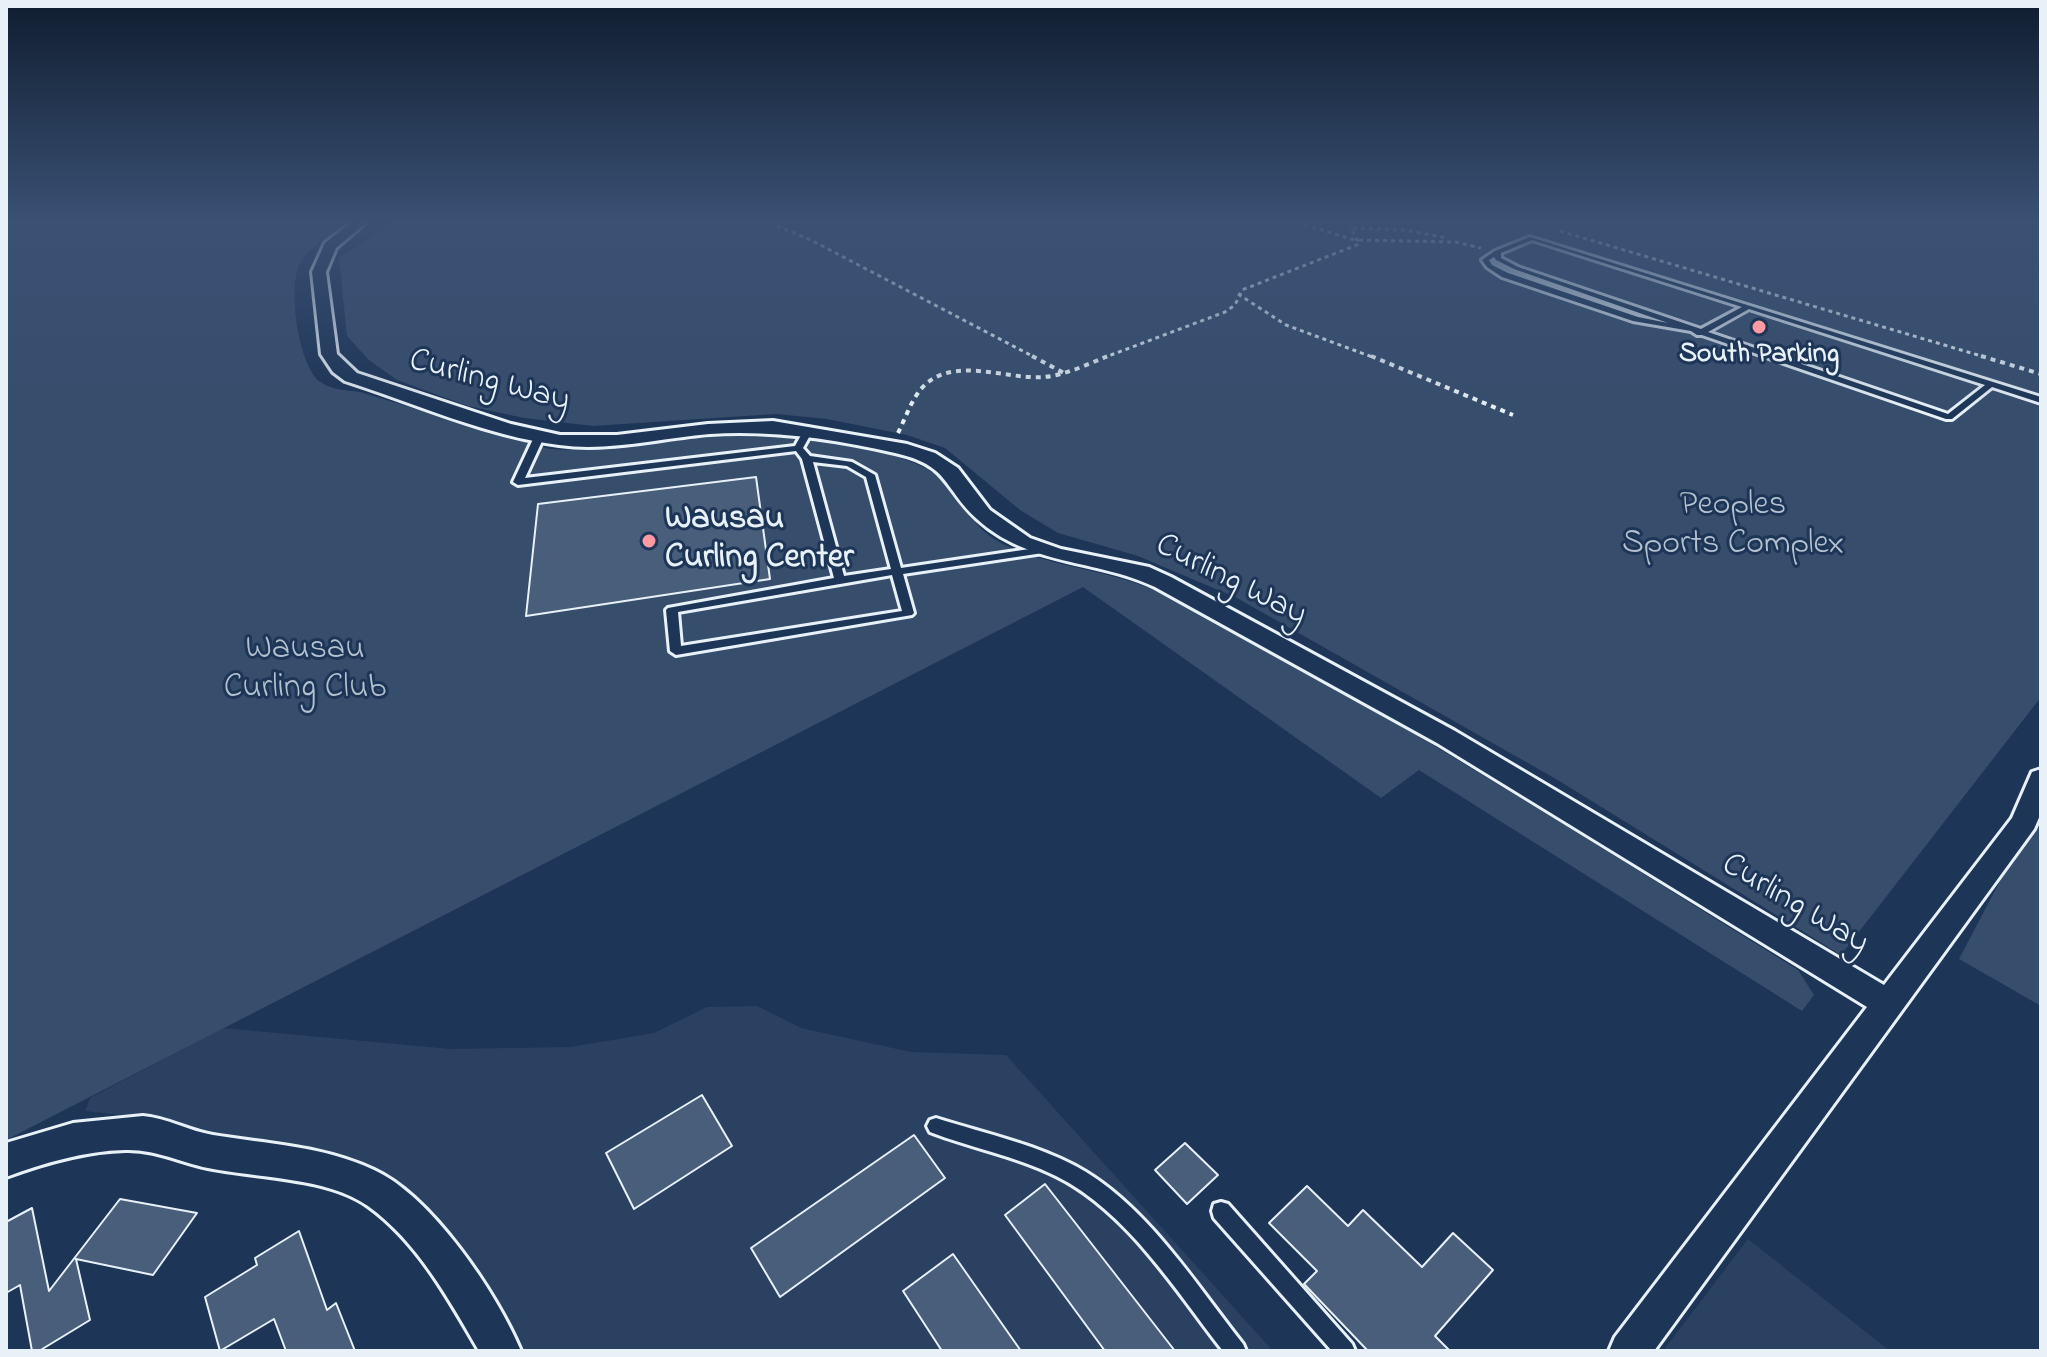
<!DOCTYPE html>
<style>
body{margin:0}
#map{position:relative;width:2047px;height:1357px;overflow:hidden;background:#1d3557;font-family:"Indie Flower",sans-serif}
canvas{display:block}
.frame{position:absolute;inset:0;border:8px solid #e8f1f8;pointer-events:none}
</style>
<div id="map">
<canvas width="2047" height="1357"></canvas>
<div class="frame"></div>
</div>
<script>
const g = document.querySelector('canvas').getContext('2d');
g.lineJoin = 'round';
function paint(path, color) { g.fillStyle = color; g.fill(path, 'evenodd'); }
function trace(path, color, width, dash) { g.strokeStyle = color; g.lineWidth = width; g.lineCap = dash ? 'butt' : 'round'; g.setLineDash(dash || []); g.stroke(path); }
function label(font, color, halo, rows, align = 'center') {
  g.font = font + ' "Indie Flower",sans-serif'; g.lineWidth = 6; g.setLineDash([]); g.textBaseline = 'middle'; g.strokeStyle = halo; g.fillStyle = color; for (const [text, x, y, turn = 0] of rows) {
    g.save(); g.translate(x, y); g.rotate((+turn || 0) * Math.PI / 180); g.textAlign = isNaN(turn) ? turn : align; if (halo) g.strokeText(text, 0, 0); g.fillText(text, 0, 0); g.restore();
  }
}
const built = new Path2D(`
 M757,1006L801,1028L911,1052L1006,1055L1273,1351H519L464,1262L312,1154L156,1119L85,1111L90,1098L223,1028L450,1049L571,1047L654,1033L707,1007Z
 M1748,1239L1890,1351H1663Z`);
const green = new Path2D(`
 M6,220H352C337,231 315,243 303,258C285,279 298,364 319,381C331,390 346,390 360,392L549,449L573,450C637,445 702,431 766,433C806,435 850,444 888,454C909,460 934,469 948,486C967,510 976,531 1005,545C1055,569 1112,569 1162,594C1381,707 1589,840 1798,970L1814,995L1802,1011L1419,770L1381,798L1083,587L6,1140Z
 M398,220H2041V697L1841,955L1556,779L1237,598L1138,556L1058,533L1020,510L945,448L907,435L827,419L776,414L593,426L524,418L468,406L397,380L369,360L347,336L339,258Z
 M2041,803V1006L1959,959Z`);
const building = new Path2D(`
 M756,477L770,579L526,616L538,504Z
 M702,1095L732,1146L634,1209L606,1153Z
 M914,1135L945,1178L780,1297L751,1248Z
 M1185,1143L1218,1175L1187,1204L1155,1170Z
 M1045,1184L1175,1351H1105L1005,1215Z
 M1307,1186L1348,1226L1363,1210L1422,1267L1453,1233L1493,1270L1435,1336L1450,1351H1368L1304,1284L1317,1271L1269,1223Z
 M120,1199L197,1213L153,1275L76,1259L90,1320L39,1351H32L20,1285L6,1293V1222L32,1208L49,1291Z
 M299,1231L327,1310L336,1303L355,1351H286L274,1319L220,1351L205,1297L257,1265L255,1258Z
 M953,1254L1021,1351H942L903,1291Z`);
const pathFar1 = new Path2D(`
 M762,220L809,239L1036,358
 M1289,220L1358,241
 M1353,228L1406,230L1446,238
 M1560,231L1988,358
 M1359,240L1456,242L1481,248
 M1238,294L1286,325L1375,358
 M1103,358L1225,312L1235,305L1242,290L1359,244L1349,224`);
const path = new Path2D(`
 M1032,356L1064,373
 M1371,356L1513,415
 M1981,356L2041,374
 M898,433C905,419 911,401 921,389C951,354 1005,380 1044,377C1066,375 1088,364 1108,356`);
const lane = new Path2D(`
 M1530,237L2041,397V403L1992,387L1952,419H1946L1702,335H1697L1691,331L1633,321L1502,277L1487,267L1482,260L1495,251ZM1532,240L1742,307L1701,329L1518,267L1501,258V253ZM1494,257L1496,260L1514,269L1668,323L1638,317L1508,273L1492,265L1489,260ZM1749,309L1985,385L1948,414L1708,332Z
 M808,427L813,430L803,448L810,456L852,462L875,475L901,568L1043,547L1048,550L1043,553L903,574L914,613L912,615L676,655L670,651L666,610L668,608L834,578L802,459L796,451L518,485L513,482L534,437L539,434L544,437L525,478L795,446L805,428ZM813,462L847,466L866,477L891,569L844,576ZM892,575L902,611L681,646L678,612Z
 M936,1118C986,1134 1041,1145 1086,1172C1150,1211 1197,1286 1243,1344L1246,1351H1223C1176,1291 1127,1211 1056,1176C1016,1156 971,1148 930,1132L927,1126L930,1120Z
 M1221,1202L1228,1204L1352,1344L1355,1351H1332L1214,1218L1212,1211L1214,1204Z`);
const street = new Path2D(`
 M355,220H369L336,248L326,272L337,354L357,373L511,424L560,435H617L708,424L773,421L907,444L935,453L958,468L990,510L1030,538L1061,549L1149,567L1171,577L1455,731L1884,985L2012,818L2032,772L2041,769V813L2034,829L1654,1351H1609L1615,1337L1867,1007L1437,743L1155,587C1096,559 1028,566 977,519C943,488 950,465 895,453C834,439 772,430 710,434C660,438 609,452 559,445C486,436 414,403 345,381L333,372L321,354L312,272L325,243Z
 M143,1116C167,1118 189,1131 213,1135C267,1144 324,1146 374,1170C431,1196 497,1293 521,1351H479C449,1299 417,1241 368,1206C327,1177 256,1178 208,1168C179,1162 155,1149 125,1150C84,1151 44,1163 6,1177V1143L73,1123Z`);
const markers = [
 [1759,327,8,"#ff9aa2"],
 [649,541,8,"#ff9aa2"]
];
const farPoinames = [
 ["South Parking",1759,356]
];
const streetNames = [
 ["Curling Way",489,383,15],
 ["Curling Way",1230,582,27],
 ["Curling Way",1794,906,31]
];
const parkNames = [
 ["Peoples",1733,507],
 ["Sports Complex",1733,546],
 ["Wausau",305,651],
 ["Curling Club",305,690]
];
const poiNames = [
 ["Wausau",665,521],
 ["Curling Center",665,560]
];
paint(built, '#2a4162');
paint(green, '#374d6c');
paint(building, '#495e7a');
trace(building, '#e8f1f8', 2);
trace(lane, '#e8f1f8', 6);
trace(street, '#e8f1f8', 6);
trace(pathFar1, '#e8f1f8', 3, [4, 4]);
trace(path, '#e8f1f8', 4, [5, 5]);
paint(lane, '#1d3557');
paint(street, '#1d3557');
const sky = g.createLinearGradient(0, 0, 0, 410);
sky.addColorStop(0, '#101d30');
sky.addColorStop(0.54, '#3a5174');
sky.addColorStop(1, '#3a517400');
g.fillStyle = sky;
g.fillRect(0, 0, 2047, 410);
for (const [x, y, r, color] of markers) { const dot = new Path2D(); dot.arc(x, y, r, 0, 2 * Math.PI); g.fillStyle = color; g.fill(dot); trace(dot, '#1d3557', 3); }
label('bold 28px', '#e8f1f8', '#1d3557', farPoinames);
label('34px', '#e8f1f8', '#1d3557', streetNames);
label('34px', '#b3c0ce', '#1d3557', parkNames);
label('bold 34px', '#e8f1f8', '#1d3557', poiNames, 'left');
</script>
